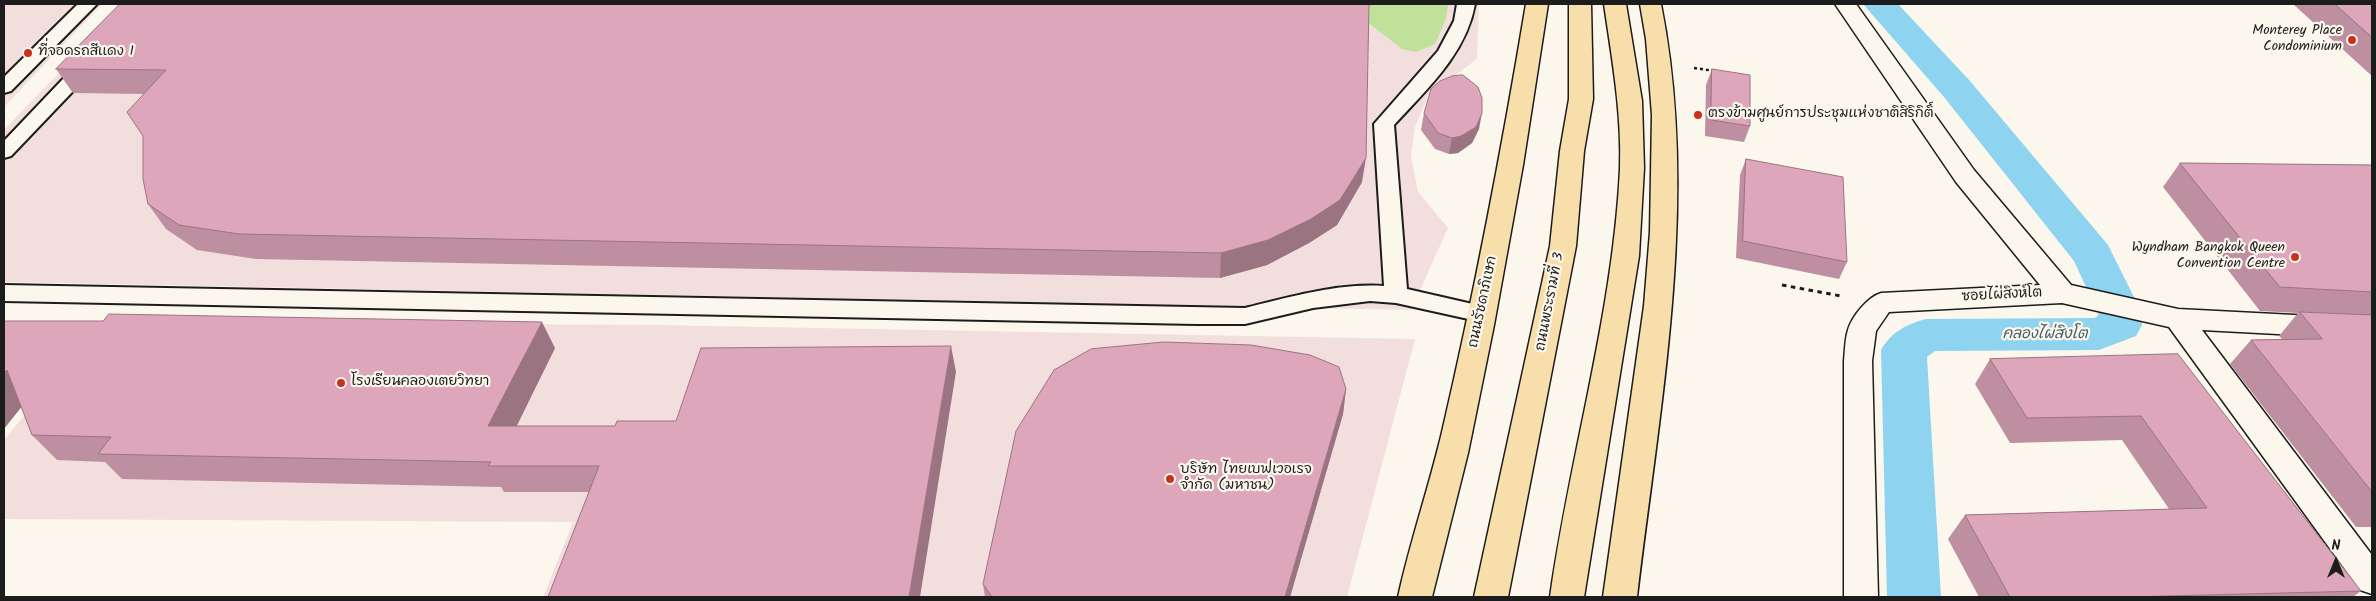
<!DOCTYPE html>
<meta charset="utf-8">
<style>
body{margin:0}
#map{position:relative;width:2376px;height:601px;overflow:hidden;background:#fbf7ec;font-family:Kalam,sans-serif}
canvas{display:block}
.frame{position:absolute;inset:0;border:5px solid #1c1c1c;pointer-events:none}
.north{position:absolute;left:2311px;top:536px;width:50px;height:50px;-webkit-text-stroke:4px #fbf7ec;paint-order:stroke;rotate:0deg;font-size:14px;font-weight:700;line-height:20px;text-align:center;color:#1c1c1c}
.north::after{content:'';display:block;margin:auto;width:18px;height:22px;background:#1c1c1c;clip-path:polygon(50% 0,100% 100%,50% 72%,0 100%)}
</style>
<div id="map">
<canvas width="2376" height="601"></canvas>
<div class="frame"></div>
<div class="north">N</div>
</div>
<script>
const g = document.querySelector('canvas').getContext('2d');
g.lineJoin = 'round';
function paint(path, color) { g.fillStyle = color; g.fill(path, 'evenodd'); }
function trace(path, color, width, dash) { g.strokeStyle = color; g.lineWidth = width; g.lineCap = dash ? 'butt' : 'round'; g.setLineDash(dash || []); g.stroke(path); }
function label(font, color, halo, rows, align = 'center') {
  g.font = font + ' Kalam,"Playpen Sans Thai",sans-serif'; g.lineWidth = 4.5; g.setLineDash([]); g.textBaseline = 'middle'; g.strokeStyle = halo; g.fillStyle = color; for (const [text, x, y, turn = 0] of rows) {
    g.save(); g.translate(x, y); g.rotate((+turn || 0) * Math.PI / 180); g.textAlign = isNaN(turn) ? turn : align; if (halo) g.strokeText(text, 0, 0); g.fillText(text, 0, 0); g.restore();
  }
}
const built = new Path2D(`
 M4,4H102L4,107Z
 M125,4H1479L1477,59L1429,94L1415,127L1411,156L1418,192L1448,228L1411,310L4,282V130Z
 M101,322L655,325L1415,339L1347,597H543L573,522L4,519V440Z`);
const green = new Path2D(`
 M1365,4H1448L1446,19L1435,44L1416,52L1402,49L1366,21Z`);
const canal = new Path2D(`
 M1863,4H1898L1970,81L2108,245L2142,313V325L2136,336L2099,350L1935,351L1927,357L1941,597H1887L1881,350C1891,332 1907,324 1926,319L2094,318L2098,316V313L2074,261L1944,97Z`);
const pathFar1 = new Path2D(`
 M1694,68L1715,71`);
const path = new Path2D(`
 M1782,285L1841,296`);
const service = new Path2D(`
 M78,4H97L11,91L4,93V77Z
 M1457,4H1475C1466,54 1427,89 1394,125L1407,289L1490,308L1493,314L1490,320L1482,322L1396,303L1370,301L1313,308L1245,324H1196L4,301V285L1245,308C1290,297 1338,283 1384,286L1374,124L1438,51L1454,21Z
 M89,57L96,59L98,63L96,67L11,156L4,158V141L82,59Z`);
const minor = new Path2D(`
 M1835,4H1856L1974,170L2071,285L2178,309L2372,319V339L2202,330L2372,555V594L2360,590L2169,327L2062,303L1889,312L1876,331L1872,361L1878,597H1844V361C1845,351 1845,339 1848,330C1852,316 1868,297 1881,293L2040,285L1956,182Z`);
const primary = new Path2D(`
 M1526,4H1548L1523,165L1494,325L1468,453L1432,597H1398C1410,542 1429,487 1442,432C1475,290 1502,148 1526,4Z
 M1569,4H1591L1593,99L1584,151L1576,246L1508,597H1474L1550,246L1560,151L1569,99Z
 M1604,4H1626L1642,101L1644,168L1639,256L1584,597H1550C1570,454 1613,314 1620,169C1622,113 1612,59 1604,4Z
 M1640,4H1661C1700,200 1660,402 1637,597H1603L1644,306L1650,232L1652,115L1646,39Z`);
const wall = new Path2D(`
 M120,4L1362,182L1337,225L1309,243L1267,265L1220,278L256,259L197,250L166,229L148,204L144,94L73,93L56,69Z
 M2293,4H2372V76Z
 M1712,69L1750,126L1744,142L1705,136L1706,85Z
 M1424,113L1479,129L1472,143L1458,153L1449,154L1435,149L1421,130Z
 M1746,159L1847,262L1839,279L1736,258L1740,175Z
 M2180,163L2372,165V527H2356L2230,364L2251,340L2282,339L2279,336L2298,313L2260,311L2163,187Z
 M4,321L555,348L516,426H615L676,421L956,372L590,492H504L501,487L122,479L105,462L57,460L32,435Z
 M2178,354L2361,591L2353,597H1979L1948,539L1965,515L2169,509L2122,440L2010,443L1975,384L1990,359Z
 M1346,389L1343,414L1290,597H985L983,584Z`);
const shadedWall = new Path2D(`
 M1482,113L1479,129L1472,143L1458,153L1449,154L1452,138Z
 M1366,158L1362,182L1337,225L1309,243L1267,265L1220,278L1221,253Z
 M542,322L555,348L504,452L488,426Z
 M951,346L956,372L920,597H909Z
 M7,370L31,395L4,429V373Z
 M1346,389L1343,414L1290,597H1285Z`);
const building = new Path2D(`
 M120,4H1369L1366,158L1340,200L1311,219L1268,240L1221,253L239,234L179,225L148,204L143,179V136L127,112L166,70L56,69Z
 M2335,4H2372V37Z
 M1712,69L1750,75V126L1711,120Z
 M1463,75L1478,87L1482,98V113L1476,127L1461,136L1452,138L1438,133L1424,113L1431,89L1440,81L1452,76Z
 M1746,159L1843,177L1847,262L1743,241Z
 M2180,163L2372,165V292L2280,287Z
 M2300,312L2372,315V492L2251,340L2322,339Z
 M109,314L542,322L488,426H615L617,421H676L701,348L951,346L909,597H548L599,466H488L491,462L98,454L111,437L32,435L7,370L4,373V321H103Z
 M1164,342L1251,345L1310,355L1339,367L1346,389L1285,597H992L983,584L1016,431L1054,370L1091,349Z
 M2178,354L2361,591L2127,597H2010L1965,515L2207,508L2141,416L2027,418L1990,359Z`);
const markers = [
 [2352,40,5,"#c8321e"],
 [28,53,5,"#c8321e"],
 [1698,115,5,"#c8321e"],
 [2295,257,5,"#c8321e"],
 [341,383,5,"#c8321e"],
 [1170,479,5,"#c8321e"]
];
const poiNames = [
 ["Monterey Place",2342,32,"right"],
 ["Condominium",2342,48,"right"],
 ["ที่จอดรถสีแดง 1",38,53],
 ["ตรงข้ามศูนย์การประชุมแห่งชาติสิริกิติ์",1708,115],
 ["Wyndham Bangkok Queen",2285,249,"right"],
 ["Convention Centre",2285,265,"right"],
 ["โรงเรียนคลองเตยวิทยา",351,383],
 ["บริษัท ไทยเบฟเวอเรจ",1180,471],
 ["จำกัด (มหาชน)",1180,487]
];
const streetNames = [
 ["ซอยไผ่สิงห์โต",2002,296,-3],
 ["ถนนรัชดาภิเษก",1484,302,-78],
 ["ถนนพระรามที่ 3",1551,302,-79]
];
const waterNames = [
 ["คลองไผ่สิงโต",2045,335]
];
paint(built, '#f2dfdd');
paint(green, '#c0e19a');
paint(canal, '#8ed4f0');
trace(service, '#1c1c1c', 4);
trace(minor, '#1c1c1c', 3);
trace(primary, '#1c1c1c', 3);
trace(pathFar1, '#1c1c1c', 2.5, [3, 3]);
trace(path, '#1c1c1c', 3, [4.5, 4.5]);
paint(service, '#fbf7ec');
paint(minor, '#fbf7ec');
paint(primary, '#f8deab');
paint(wall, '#be8fa0');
paint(shadedWall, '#9b7482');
paint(building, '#dda6ba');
trace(building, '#9b7482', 1);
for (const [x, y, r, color] of markers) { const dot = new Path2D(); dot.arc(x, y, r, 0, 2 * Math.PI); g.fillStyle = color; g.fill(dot); trace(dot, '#fbf7ec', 2); }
label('14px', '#1c1c1c', '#fbf7ec', poiNames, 'left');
label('14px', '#1c1c1c', '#fbf7ec', streetNames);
label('italic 15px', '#445c66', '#fbf7ec', waterNames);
</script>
